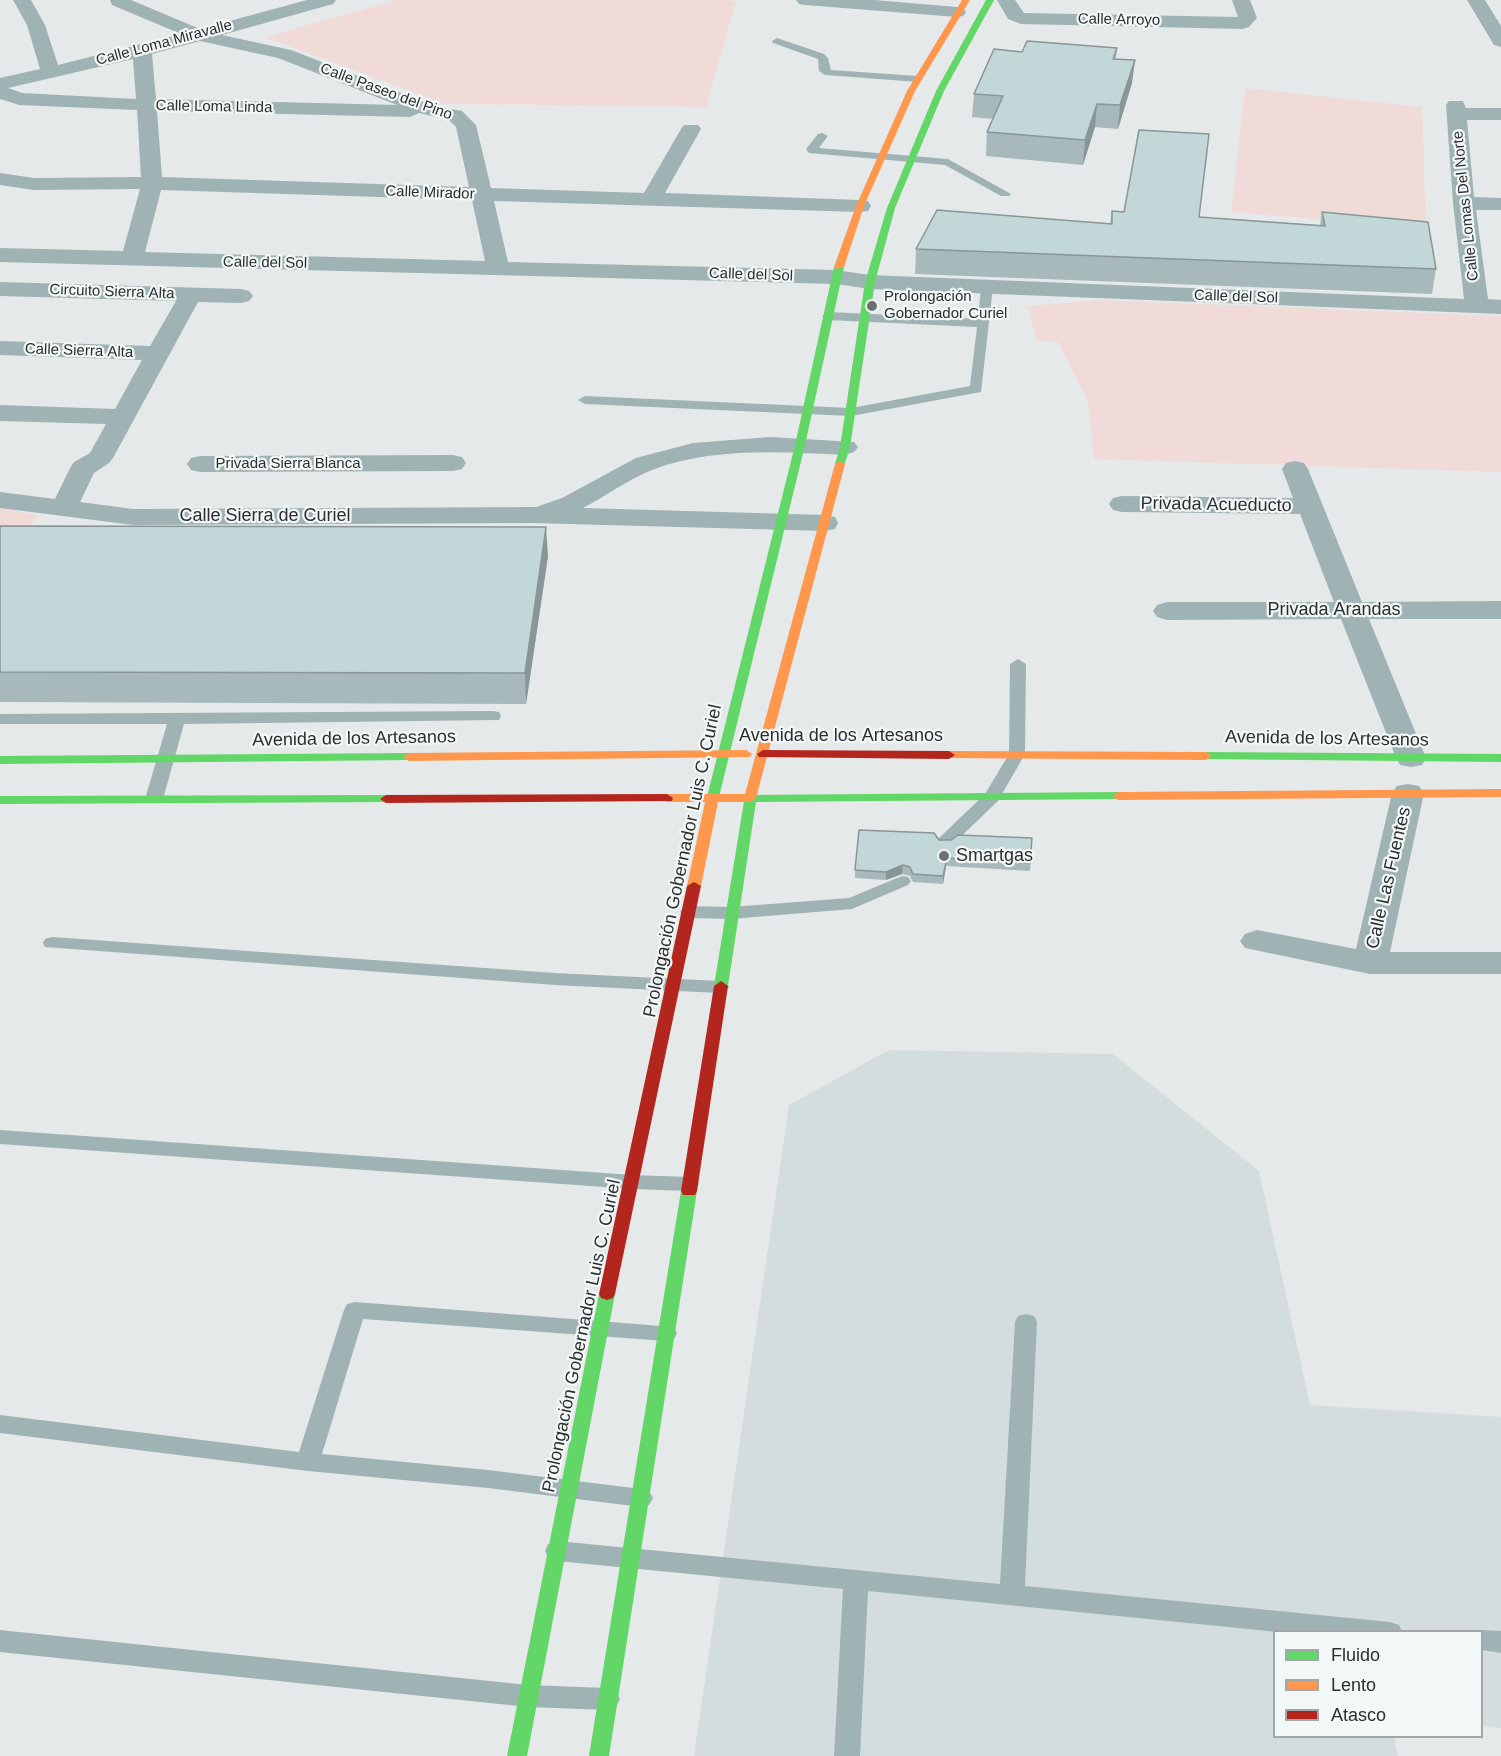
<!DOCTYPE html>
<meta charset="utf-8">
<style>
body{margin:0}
#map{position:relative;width:1501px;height:1756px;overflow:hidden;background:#e5e9e9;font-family:Arial,sans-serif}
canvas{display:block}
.legend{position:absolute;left:1273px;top:1630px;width:210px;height:108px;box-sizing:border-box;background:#f2f7f7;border:2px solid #a3a7a7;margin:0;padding:8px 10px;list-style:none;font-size:18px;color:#2d2f2f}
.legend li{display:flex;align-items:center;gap:12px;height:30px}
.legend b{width:30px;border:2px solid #a3a7a7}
</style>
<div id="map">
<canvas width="1501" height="1756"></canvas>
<ul class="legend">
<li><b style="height:8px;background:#63d668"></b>Fluido</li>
<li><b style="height:8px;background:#ff974d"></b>Lento</li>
<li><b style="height:8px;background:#b3261e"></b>Atasco</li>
</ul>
</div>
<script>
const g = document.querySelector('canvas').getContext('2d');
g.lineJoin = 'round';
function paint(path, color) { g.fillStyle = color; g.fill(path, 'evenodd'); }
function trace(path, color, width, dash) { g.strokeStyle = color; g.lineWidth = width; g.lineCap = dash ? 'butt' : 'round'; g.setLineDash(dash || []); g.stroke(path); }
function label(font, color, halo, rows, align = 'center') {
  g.font = font + ' Arial,sans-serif'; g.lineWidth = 4.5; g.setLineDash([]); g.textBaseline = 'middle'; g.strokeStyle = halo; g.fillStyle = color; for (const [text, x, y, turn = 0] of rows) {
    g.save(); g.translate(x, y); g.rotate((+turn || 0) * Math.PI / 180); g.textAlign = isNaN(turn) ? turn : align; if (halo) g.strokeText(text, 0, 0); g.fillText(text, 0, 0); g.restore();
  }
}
const built = new Path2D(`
 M889,1050L1113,1054L1259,1171L1310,1405L1501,1417V1728L1482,1726V1632H1274V1736L1394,1737L1398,1756H694L789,1105Z`);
const green = new Path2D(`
 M397,0H720L736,1L706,107L445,104L265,37Z
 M1245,88L1422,107L1426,228L1231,212Z
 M1102,300L1501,316V472L1094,459L1088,402L1058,342L1037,340L1027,306Z
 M0,507L39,516L15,541H0Z`);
const lane = new Path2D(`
 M777,38L824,54L828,58L831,70L918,76L923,79L918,82L825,75L819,71L818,59L773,43L772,41Z
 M822,133L828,136L819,148L948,159L1011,194L1009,196H1001L945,165L809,153L806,149L818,134Z
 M987,283L993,287L981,392L851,416L585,404L578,400L585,396L851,408L970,386L977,327L828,320L822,316L828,312L978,319L981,287Z
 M1018,659L1026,664L1025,754L998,801L951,846H939L936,842L939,838L985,794L1009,754L1010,664Z
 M493,711L499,712L501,716L499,720L184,724L163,799L160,803H148L145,799L167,724H0V714Z
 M902,876L908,877L911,881L908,885L852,909L731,919L689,918L683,916L680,912L683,908L689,906L731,907L849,898Z
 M52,937L555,973L719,981L726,983L729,987L726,991L719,993L555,985L45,947L43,943L45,939Z
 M0,1130L632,1175L689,1177L696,1179L699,1184L696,1189L689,1191L632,1189L0,1144Z
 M355,1302L674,1327L677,1333L674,1339L666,1341L363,1319L322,1454L488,1470L641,1489L649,1491L653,1498L649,1505L641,1507L488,1488L308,1471L0,1433V1415L299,1452L344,1310L347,1304Z
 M1026,1314L1034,1316L1037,1322L1025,1586L1390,1622L1399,1625L1402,1632H1278L868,1591L860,1756H834L843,1589L557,1561L548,1558L545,1551L548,1544L557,1541L1000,1584L1015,1322L1018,1316Z
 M0,1630L528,1685L607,1688L616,1691L620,1699L616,1707L607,1710L528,1707L0,1652Z
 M1482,1630L1501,1631V1653L1482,1650V1632H1476Z`);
const street = new Path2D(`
 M13,0H31L45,25L58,65L181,34L112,5L110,0H131L200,29L307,0H336L333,4L222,35L291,50L435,106L462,111L476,125L491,188L644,193L681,129L684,125H698L701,129L665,193L860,200L868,201L871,206L868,211L860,212L494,201L508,262L836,270L870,275L1464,299L1453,203L1446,105L1449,101H1463L1466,108H1501V120H1467L1474,197L1501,198V210H1476L1488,299L1501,300V314L870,289L836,284L0,262V248L123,251L140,189L34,190L0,185V173L34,178L141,177L137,110L19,105L0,99V78L40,69L27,25ZM200,41L278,58L397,105L156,99L152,54ZM133,59L136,99L22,93L8,88ZM157,111L410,117L419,113L449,120L456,127L469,187L162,177ZM161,190L472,200L485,261L145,252Z
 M796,0H874L957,7L963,8L966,12L963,16L957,17L805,5L799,4Z
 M997,0H1015L1024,13L1238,17L1232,0H1250L1257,18L1249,27L1242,29L1021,24L1008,19Z
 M1467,0H1485L1501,26V47L1494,45Z
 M0,282L241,289L249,291L253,296L249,301L241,303L198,302L113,458L109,463L94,473L80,502L133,509L536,507L562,498L636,458L693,443L770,437L854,442L858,447L854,452L845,455C782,452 712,447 652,470C627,480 606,496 583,508L825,515L835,517L838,523L835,529L825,531L532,523L133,525L0,508V492L55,499L70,468L74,462L90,453L106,424L0,421V405L115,409L142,360L0,355V341L150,346L176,301L0,296Z
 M453,455L462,457L466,463L462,469L453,471L200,472L191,470L187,464L191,458L200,456Z
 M1295,461L1304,463L1308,469L1362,602L1501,601V619H1369L1426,758L1422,765L1411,767L1400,765L1396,758L1341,619L1167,620L1157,617L1153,611L1157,605L1167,602H1334L1300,514L1122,512L1113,510L1109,504L1113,498L1122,496L1293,498L1282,469L1286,463Z
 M1408,784L1419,786L1424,793L1390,952H1501V974H1370L1245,948L1240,941L1245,934L1257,930L1356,949L1392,793L1397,786Z`);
const fast = new Path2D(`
 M986,0H994L944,91L895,208L875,282L850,447L844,466H836L835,464L840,447L865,282L887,208L936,91Z
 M839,264L844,267L805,445L719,797L713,801L707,797L795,445L834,267Z
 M1206,752L1501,754V762L1202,759L1200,756Z
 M409,753L413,754L415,757L413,760L0,764V756Z
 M1118,792L1123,793L1124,796L1123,799L756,802L728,986L721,991L714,986L745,795Z
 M386,795L392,799L391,802L0,804V796Z
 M689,1186L695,1187L697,1191L609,1756H589L681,1191L683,1187Z
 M607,1288L613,1290L615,1294L527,1756H507L599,1294L601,1290Z`);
const slow = new Path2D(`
 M962,0H970L915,91L864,206L844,267L836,269L834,267L856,206L907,91Z
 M840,461L845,464L756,798L750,802H718L701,886L694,890L689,889L687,886L705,802H667L661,798L667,794H745L835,464Z
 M746,750L752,754L750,757L409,761L403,757L409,753Z
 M949,751L1206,752L1212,756L1206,760L945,758L943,755L945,752Z
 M1501,789V797L1118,800L1112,796L1118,792Z`);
const jam = new Path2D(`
 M763,750L949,751L955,755L949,759L759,757L757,754Z
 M667,794L673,798L672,801L386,803L380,799L386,795Z
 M694,882L701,886L615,1294L613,1298L607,1300L601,1298L599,1294L687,886Z
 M721,981L728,986L697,1191L695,1195H683L681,1191L714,986Z`);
const wall = new Path2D(`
 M1117,48L1116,59L1132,83L1118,129L1095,127L1083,165L986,156L987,132L993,119L972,117L974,94L1022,52Z
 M1112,211L1320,225L1322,212L1436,269L1432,294L915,274L916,249L1110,224Z
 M0,526L548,556L526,704L0,702Z
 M1032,838L1030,871L946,866L943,884L913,882L910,876L902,874L886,880L855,878V870L939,840Z`);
const shadedWall = new Path2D(`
 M1135,60L1132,83L1118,129L1120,105Z
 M1097,104L1095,127L1083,165L1085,140Z
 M546,527L548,556L526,704L525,673Z
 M947,858L946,866L943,884V876Z
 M903,865L902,874L886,880V872Z`);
const building = new Path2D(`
 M1027,41L1117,48L1113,59L1135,60L1120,105L1097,104L1085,140L987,132L1003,96L974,94L994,49L1022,52Z
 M1139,130L1209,134L1199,217L1325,226L1322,212L1428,222L1436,269L916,249L937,210L1112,224V211L1124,212Z
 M0,526L546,527L525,673L0,672Z
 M859,830L934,833L939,840H951L958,835L1032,838L1030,863L947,858L943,876L913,874L910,867L903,865L886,872L855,870Z`);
const markers = [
 [872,306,6,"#6d7070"],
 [944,856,6,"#6d7070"]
];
const farStreetnames = [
 ["Calle Arroyo",1119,20,1],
 ["Calle Loma Miravalle",164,43,-15],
 ["Calle Paseo del Pino",386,92,20],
 ["Calle Loma Linda",214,107,1],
 ["Calle Mirador",430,193,2],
 ["Calle Lomas Del Norte",1466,206,-96],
 ["Calle del Sol",265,263,1],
 ["Calle del Sol",751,275,2],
 ["Circuito Sierra Alta",112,292,2],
 ["Calle del Sol",1236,297,2],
 ["Calle Sierra Alta",79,351,2],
 ["Privada Sierra Blanca",288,464]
];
const farPoinames = [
 ["Prolongación",884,297],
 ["Gobernador Curiel",884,314]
];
const streetNames = [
 ["Privada Acueducto",1216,505,1],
 ["Calle Sierra de Curiel",265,516],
 ["Privada Arandas",1334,610],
 ["Avenida de los Artesanos",841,736],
 ["Avenida de los Artesanos",354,739,-1],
 ["Avenida de los Artesanos",1327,739,1],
 ["Prolongación Gobernador Luis C. Curiel",683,861,-78],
 ["Calle Las Fuentes",1389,878,-77],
 ["Prolongación Gobernador Luis C. Curiel",582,1336,-78]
];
const poiNames = [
 ["Smartgas",956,856]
];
paint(built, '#d3dddd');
paint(green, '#f1dbd9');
paint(lane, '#a0b3b4');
paint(street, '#a0b3b4');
paint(fast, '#63d668');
paint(slow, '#ff974d');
paint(jam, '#b3261e');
paint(wall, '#a7b9ba');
paint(shadedWall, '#889697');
paint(building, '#c2d7d8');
trace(building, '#889697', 1.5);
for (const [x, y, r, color] of markers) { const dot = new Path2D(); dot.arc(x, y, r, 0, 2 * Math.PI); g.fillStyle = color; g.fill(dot); trace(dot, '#f2f7f7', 2); }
label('15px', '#2d2f2f', '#f2f7f7', farStreetnames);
label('15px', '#2d2f2f', '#f2f7f7', farPoinames, 'left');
label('18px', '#2d2f2f', '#f2f7f7', streetNames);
label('18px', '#2d2f2f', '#f2f7f7', poiNames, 'left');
</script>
